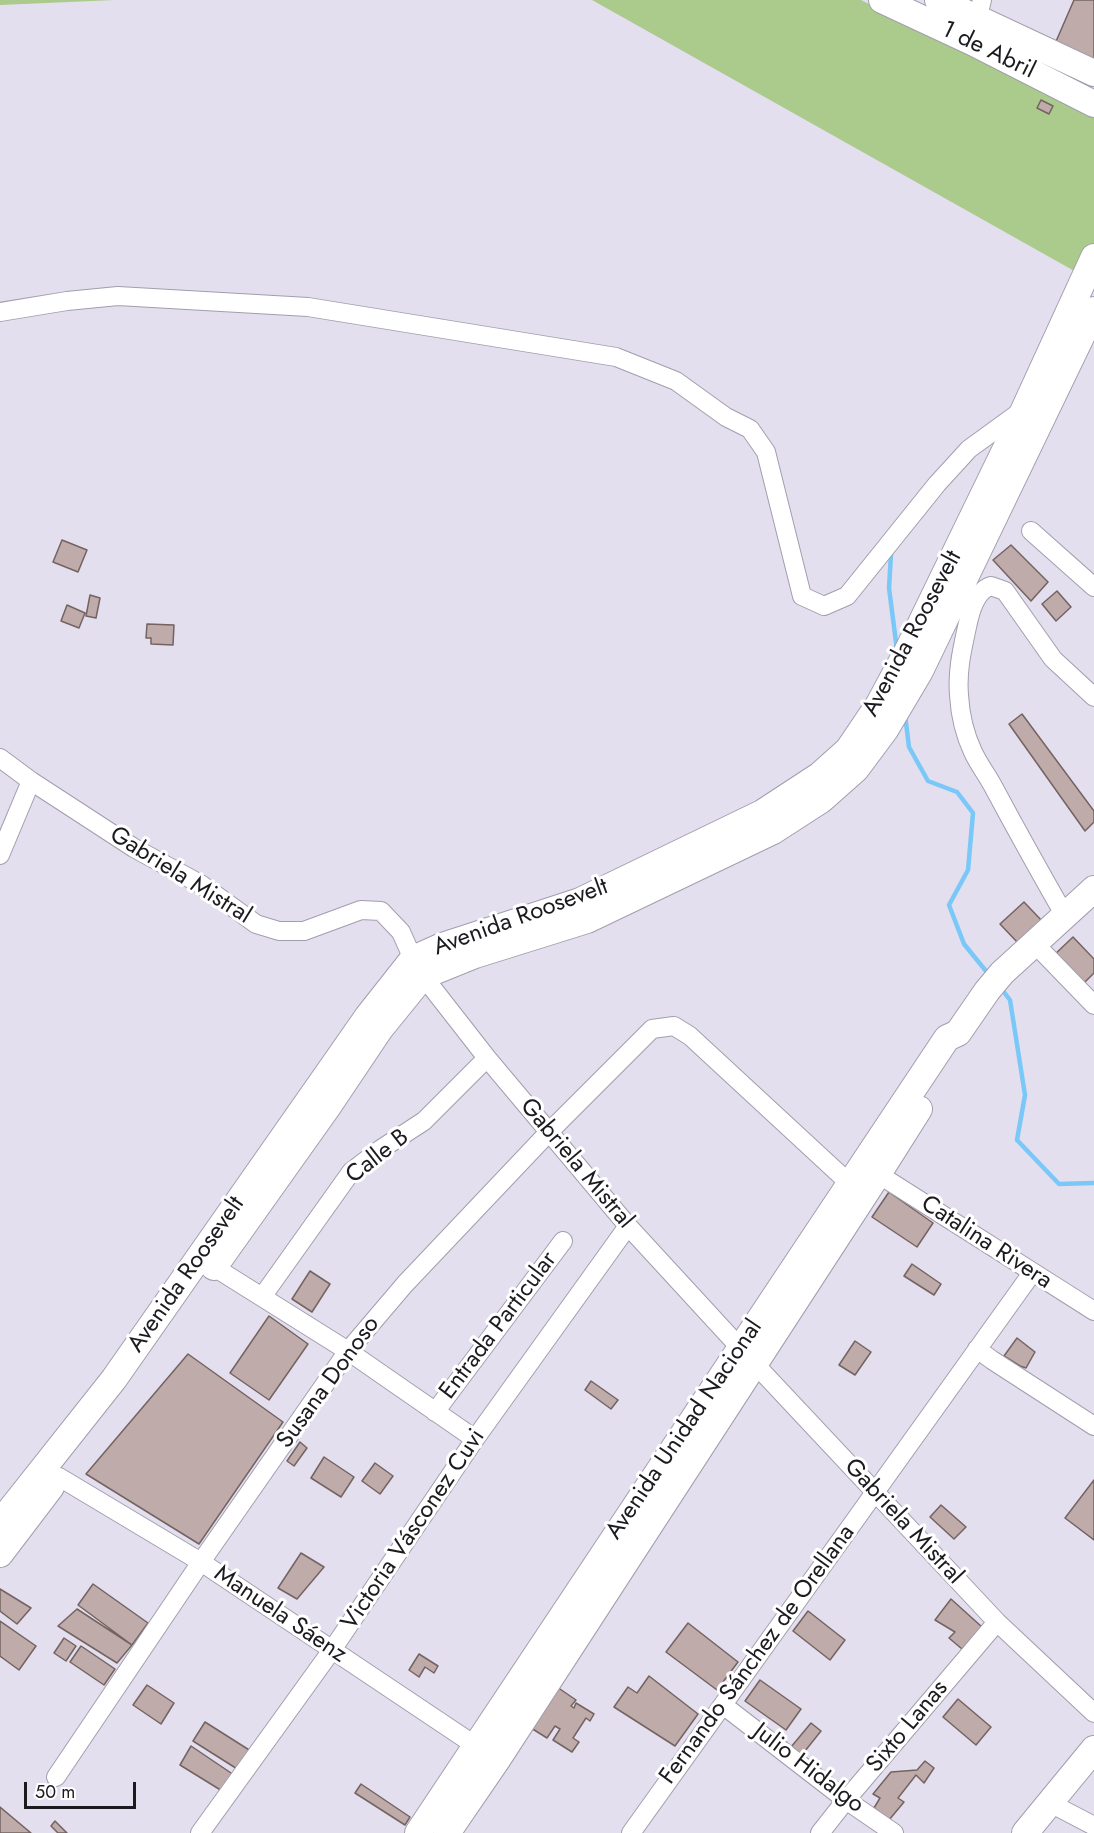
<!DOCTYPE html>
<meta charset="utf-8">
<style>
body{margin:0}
#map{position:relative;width:1094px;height:1833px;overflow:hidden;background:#e3dfef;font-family:Jost,sans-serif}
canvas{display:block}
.scale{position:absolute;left:24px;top:1782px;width:112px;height:27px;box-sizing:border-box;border:3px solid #1b1a1f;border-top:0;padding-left:8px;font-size:18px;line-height:21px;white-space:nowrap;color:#1b1a1f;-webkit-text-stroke:4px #fff;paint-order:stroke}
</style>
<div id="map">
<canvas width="1094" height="1833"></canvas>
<div class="scale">50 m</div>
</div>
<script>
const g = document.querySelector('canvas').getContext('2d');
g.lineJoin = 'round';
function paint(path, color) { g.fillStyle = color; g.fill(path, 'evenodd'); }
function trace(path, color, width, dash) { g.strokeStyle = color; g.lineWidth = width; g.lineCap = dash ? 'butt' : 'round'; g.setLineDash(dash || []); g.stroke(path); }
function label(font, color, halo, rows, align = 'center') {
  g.font = font + ' Jost,sans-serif'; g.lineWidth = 6; g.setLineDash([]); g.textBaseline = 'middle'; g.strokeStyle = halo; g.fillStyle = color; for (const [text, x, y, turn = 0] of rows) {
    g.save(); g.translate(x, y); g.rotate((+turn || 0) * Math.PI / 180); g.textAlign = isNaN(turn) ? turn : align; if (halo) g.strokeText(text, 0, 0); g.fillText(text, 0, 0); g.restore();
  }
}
const green = new Path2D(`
 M0,0H115L0,5Z
 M592,0H861L1094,117V257L1085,277Z`);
const stream = new Path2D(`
 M891,554L889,588L897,650
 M905,715L909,747L928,781L957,792L973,813L968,870L949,905L964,944L990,976
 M1000,987L1010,1000L1025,1095L1017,1140L1059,1184L1094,1183`);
const building = new Path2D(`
 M1074,0H1094V67L1054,46Z
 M1041,100L1053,106L1049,114L1037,108Z
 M62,540L87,550L78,572L53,562Z
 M1011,545L1048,582L1031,601L993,560Z
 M1057,591L1071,607L1056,621L1042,604Z
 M90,595L100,598L96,618L86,616Z
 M67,605L85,613L79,628L61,621Z
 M147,624L174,625L173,645L151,644V638H146Z
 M1022,714L1094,811V822L1085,831L1009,724Z
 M1024,902L1042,921L1018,943L1000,924Z
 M1073,937L1094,959V973L1081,986L1052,957Z
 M889,1192L933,1223L917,1247L872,1217Z
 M912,1264L941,1284L934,1295L904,1276Z
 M310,1271L330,1284L312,1312L292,1299Z
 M269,1316L308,1344L269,1400L230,1373Z
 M1017,1338L1035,1352L1026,1368L1020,1366L1004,1356Z
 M855,1341L871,1352L855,1375L839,1365Z
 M188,1354L283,1422L199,1544L86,1474Z
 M591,1381L618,1400L611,1409L585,1390Z
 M300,1442L307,1448L294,1466L287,1461Z
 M324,1457L354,1477L341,1497L311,1478Z
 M375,1463L393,1476L380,1494L362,1481Z
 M1094,1480V1540L1065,1518Z
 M941,1505L966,1527L954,1539L930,1517Z
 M301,1553L324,1567L297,1599L278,1588Z
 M93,1584L148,1623L132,1645L78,1605Z
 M0,1589L31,1608L17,1624L0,1611Z
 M951,1599L982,1627L962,1649L949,1638L955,1632L935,1620Z
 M77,1609L132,1645L117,1663L58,1626Z
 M808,1611L845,1640L830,1660L793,1631Z
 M0,1621L36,1646L19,1670L0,1656Z
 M688,1623L738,1662L717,1690L666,1652Z
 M64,1638L76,1646L66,1661L54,1653Z
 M81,1646L115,1669L104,1685L70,1662Z
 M419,1654L438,1666L434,1673L425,1667L419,1677L409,1670Z
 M649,1676L698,1714L675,1746L614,1707L628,1687L637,1693Z
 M760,1680L801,1709L786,1730L745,1701Z
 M147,1685L174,1703L161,1724L133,1705Z
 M557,1687L576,1700L571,1706L574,1708L576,1703L594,1714L590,1721L586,1718L573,1738L579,1742L572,1752L553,1740L560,1729L555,1726L547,1738L531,1728Z
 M958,1699L991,1727L976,1745L943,1717Z
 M205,1722L254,1753L242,1772L193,1741Z
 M811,1723L821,1731L801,1756L791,1747Z
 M191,1746L237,1777L227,1794L180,1765Z
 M925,1761L934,1768L924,1783L916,1775L898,1798L904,1802L889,1820L874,1808L880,1798L873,1794L891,1772L917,1770Z
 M361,1784L410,1817L405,1825L355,1793Z
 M0,1807L31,1833H0Z
 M55,1821L67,1833H58L51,1826Z`);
const street = new Path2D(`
 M975,29L982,0
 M0,312L67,301L118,296L308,307L616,357L676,381L726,417L750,429L766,452L802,596L824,606L847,596L937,484L969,449L1024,409
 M1031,531L1094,587
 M0,758L31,781L134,848L202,885L256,924L279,931H304L361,910L381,911L401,932L413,959L423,976L487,1058L628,1226L754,1363L997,1622L1094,1713
 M0,855L31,781
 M1065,916C1041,874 1017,831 994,788C988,776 979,765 973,752C965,735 960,713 959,695C957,671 962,650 967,627C970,612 976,590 991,586L1005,591L1053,659L1094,697
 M1035,944L1094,1005
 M878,1174L1094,1311
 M214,1267L348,1351L475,1439
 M262,1297L351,1172L381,1149L424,1121L487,1058
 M977,1349L992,1360L1094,1426
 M435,1412L563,1241
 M59,1477L201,1562L485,1752
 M723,1705L846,1800L894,1833
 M56,1777L201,1562L348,1351L405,1284L549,1132L652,1029L674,1026L690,1036L849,1183
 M1050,1803L1094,1826
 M200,1833L332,1650L475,1439L628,1226
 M631,1833L1032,1273
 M820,1833L846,1800L997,1622`);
const secondary = new Path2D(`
 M882,0L972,42L1094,104
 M938,0L1094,73
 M214,1267L327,1108L380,1029L423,976L475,955L587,920L773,831L821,800L856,769L885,730L920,671L1094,310
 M0,1523L114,1379L338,1059L368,1016L413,959L442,946L580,901L762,813L820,775L848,750L879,704L908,650L1012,436L1094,257
 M0,1554L51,1487
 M418,1833L947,1038L958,1033L987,991L1002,973L1094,889
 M447,1833L497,1760L878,1174L919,1109
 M1025,1833L1094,1749`);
const streetNames = [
 ["1 de Abril",988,51,26],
 ["Avenida Roosevelt",913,634,-62],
 ["Gabriela Mistral",180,876,32],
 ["Avenida Roosevelt",521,918,-20],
 ["Calle B",378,1157,-38],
 ["Gabriela Mistral",576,1164,50],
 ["Catalina Rivera",986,1243,33],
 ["Avenida Roosevelt",187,1275,-55],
 ["Entrada Particular",499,1326,-53],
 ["Susana Donoso",329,1383,-54],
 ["Avenida Unidad Nacional",685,1430,-56],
 ["Gabriela Mistral",903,1522,47],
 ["Victoria Vásconez Cuvi",414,1530,-56],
 ["Manuela Sáenz",280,1615,34],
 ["Fernando Sánchez de Orellana",758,1655,-54],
 ["Sixto Lanas",908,1727,-50],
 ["Julio Hidalgo",808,1769,37]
];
paint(green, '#aacb8b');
trace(stream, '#7ac8f7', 4.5);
paint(building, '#bfacaa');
trace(building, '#736361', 1.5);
trace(street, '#a29ead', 20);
trace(secondary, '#a29ead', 28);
trace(street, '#fff', 18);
trace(secondary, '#fff', 26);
label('24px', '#1b1a1f', '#fff', streetNames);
</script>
